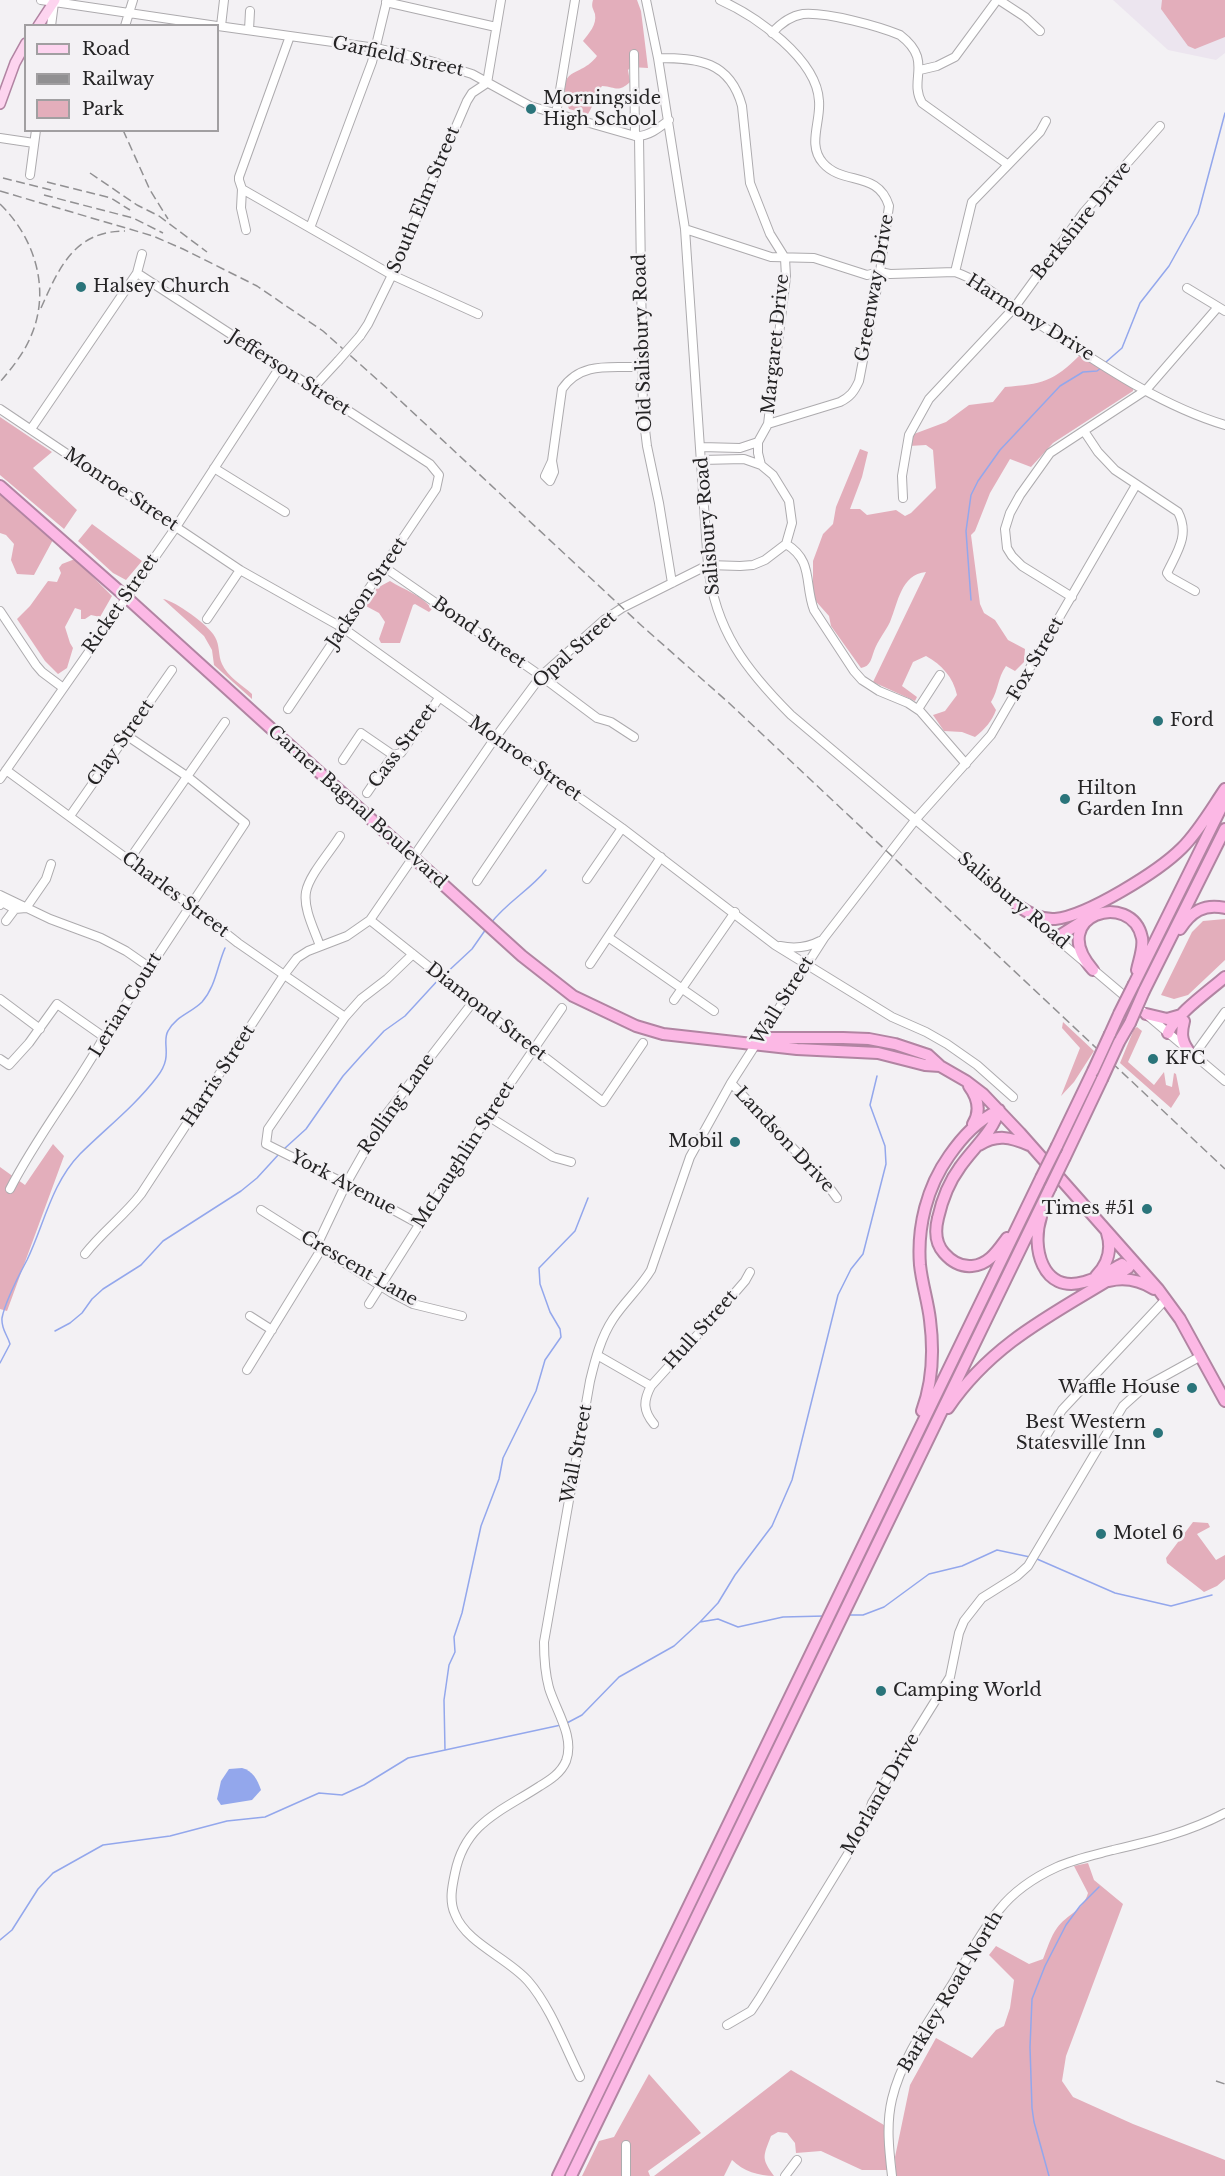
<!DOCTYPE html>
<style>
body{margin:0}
#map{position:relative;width:1225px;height:2176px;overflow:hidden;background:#f3f1f4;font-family:"Libre Baskerville",serif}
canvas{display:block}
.legend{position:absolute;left:24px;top:24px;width:195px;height:108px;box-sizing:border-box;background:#f3f1f4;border:2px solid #a19fa1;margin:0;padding:8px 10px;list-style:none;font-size:18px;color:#252425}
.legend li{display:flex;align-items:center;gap:12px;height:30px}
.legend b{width:30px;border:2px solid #a19fa1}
</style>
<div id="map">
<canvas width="1225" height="2176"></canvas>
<ul class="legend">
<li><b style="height:8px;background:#fdd4ef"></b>Road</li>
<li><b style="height:8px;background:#919092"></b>Railway</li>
<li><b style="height:16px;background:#e3aebb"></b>Park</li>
</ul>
</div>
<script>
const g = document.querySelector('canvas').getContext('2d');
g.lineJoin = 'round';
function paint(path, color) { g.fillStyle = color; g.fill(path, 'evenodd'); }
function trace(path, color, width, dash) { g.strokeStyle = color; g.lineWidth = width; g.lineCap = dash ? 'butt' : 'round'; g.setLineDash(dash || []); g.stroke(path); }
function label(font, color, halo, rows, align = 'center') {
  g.font = font + ' "Libre Baskerville",serif'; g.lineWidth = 5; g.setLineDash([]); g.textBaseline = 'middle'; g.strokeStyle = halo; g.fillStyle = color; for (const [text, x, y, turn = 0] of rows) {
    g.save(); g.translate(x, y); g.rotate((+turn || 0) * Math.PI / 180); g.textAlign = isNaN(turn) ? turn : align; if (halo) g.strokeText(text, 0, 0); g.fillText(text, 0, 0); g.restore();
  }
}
const built = new Path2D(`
 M1113,0H1225V53L1216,60L1168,50Z`);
const green = new Path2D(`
 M593,0H637L641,11L648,68L631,67L628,70L630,82C618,93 616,87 602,86C595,95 594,105 588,114L569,109C556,63 579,80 597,56L583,41C589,33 597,25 595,14C593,8 591,7 593,0Z
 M1162,0H1225V37L1195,49L1188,46L1161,9Z
 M1080,355L1133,388V391L1053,443L1031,467L1010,459L990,493L975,531L971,535L980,604L984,613L995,620L1008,640L1025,649L1024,662L1015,671L1006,666C997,679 999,689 991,702L996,710C992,721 985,729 975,737L962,732L944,731L933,715L945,711L957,695C953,677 942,665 926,656L913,662L902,686L917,697L915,701L873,682L926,572C901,574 898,603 890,622C885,632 878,640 874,651C871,659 871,666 861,668L831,626L829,616L813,598V561L823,534L833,524L836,507L860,449L868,452L862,477L850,509H860L867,515L896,510L905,516L911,513L936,488L933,450L926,445L909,446L914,434L946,422L969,405L993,402L1005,387C1042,384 1053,382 1080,355Z
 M0,417L52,452L33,468L77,510L64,529L0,475Z
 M0,494L54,538L34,575L17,574L11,560L14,544L6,535L0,533Z
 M92,524L142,561L126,580L113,573L78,541Z
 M75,559L112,596L100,617L91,615L85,619H81V610L75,608L65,627L70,643L73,648L67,668L58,674L45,661L17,619L30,606L48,581L57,582L61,573L59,568L62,564Z
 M390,581C404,590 422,595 432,609L429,612L415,604L413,605L400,643H381L379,639L385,622L379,613L364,605L377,588Z
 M163,599C175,601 209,625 215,637C220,645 218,656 222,664C227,676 242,685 252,694V699L214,665L212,650L204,636Z
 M1225,919V960L1188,995L1174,999L1161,995L1192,932L1203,921Z
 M1063,1022L1094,1051L1074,1082L1061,1096L1080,1048L1062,1028Z
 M1137,1027L1142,1031L1128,1062L1154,1085L1164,1072L1166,1085L1172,1087L1174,1073L1176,1074L1180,1094L1171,1108L1120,1063L1134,1029Z
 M53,1144L64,1156L7,1311L0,1309V1167L25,1185Z
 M1193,1522L1208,1523L1210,1527L1197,1534L1216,1560L1225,1555V1579L1217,1586L1204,1592L1167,1563L1166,1558Z
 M1088,1863L1094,1880L1123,1904L1066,2056L1062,2081L1073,2097L1133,2124L1225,2160V2176H896L895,2157L910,2085L936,2038L972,2058L996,2030L1004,2026L1010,2008L1014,1980L989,1955L996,1946L1029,1964L1043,1959C1047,1949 1051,1936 1057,1928C1067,1914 1083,1911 1088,1893L1074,1866Z
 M791,2070L884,2125L886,2138L887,2170H862L821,2151L796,2153L795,2143L787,2133L778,2132L771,2136C763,2157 761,2158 774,2176C759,2176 743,2171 732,2160L724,2176H654Z
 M649,2074L701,2133L648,2171L650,2176H629L622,2146V2176H582L599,2141L614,2137Z`);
const water = new Path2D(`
 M242,1768C253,1771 257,1779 261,1790L252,1800L221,1805L217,1799L221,1781L229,1769Z`);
const stream = new Path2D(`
 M1106,362L1122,348L1140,303L1169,266L1198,214L1225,113
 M971,600L966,531L971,495L978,481L1000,450L1060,386L1083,372L1097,371L1101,368
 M491,923C507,902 530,890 546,870
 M443,976L472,949L486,929
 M284,1149L306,1129L343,1076L360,1057L384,1031L405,1016L439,979
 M55,1331L70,1323L82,1313L92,1299L103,1289L141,1265L163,1241L241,1191L257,1178L279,1154
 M0,1363L10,1344C7,1334 1,1329 2,1318C5,1302 19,1275 27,1260C44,1225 51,1184 80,1154C105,1129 135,1106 157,1077C174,1056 161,1043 168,1031C176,1016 191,1013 202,1002C216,986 217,966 225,948
 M1037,1559L1115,1593L1171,1606L1212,1595
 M848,1615H863L884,1607L929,1574L962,1566L997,1550L1030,1557
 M700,1622L718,1619L738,1627L783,1617L825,1616
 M565,1724L582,1715L619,1677L674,1646L700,1622L718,1603L735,1575L772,1526L792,1480L838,1295L851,1269L863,1254L886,1164L885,1146L870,1105L877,1076
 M445,1750L444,1700L449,1665L455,1652L454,1637L462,1613L481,1526L499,1479L503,1458L536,1391L545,1360L561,1337L560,1329L550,1312L540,1284L539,1268L575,1231L588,1198
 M0,1940L12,1930L38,1889L53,1873L103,1845L170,1836L227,1821L265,1817L319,1793L342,1795L364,1785L408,1758L561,1725
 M1049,2176L1034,2122L1032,2108L1030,2047L1032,1999L1045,1966L1066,1925L1080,1906L1099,1887`);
const minor = new Path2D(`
 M41,0L217,26
 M646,0L658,58L685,229L708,565C715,630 746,670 791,715L1019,907
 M720,0C756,16 817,59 819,101C821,122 807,145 823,163C843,186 878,170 889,206L880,272L859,381C854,392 850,397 840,402L768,424
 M999,0L1025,17L1040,31
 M386,2L496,27
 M51,26L54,3
 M125,26L133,0
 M218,26L376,48L424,59L472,74L530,106L635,136C648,137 659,128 669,120
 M221,26L224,0
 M249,30L250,11
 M772,33C780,24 790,16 803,14C827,12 878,26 900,35C934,61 908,79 922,103L1007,164
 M634,54L635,136
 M920,70L937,66L955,57L997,0
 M556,114L575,0
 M639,137L643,413L647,446L659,503L672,583
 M0,138L34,143
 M30,175L36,130
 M242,189L392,275L478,314
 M242,189L239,180V177L290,36
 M242,189L241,208L246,230
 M310,228L372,62L387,0
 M685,229L771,257L814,258L867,275L880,272L890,274L955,272C981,281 1001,299 1025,315C1088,355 1152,403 1225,425
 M955,272L972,202L1040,132L1046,121
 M137,273L430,464L439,475L436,489L288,709
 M1187,288L1225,311
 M360,336L368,324L392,275L467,101L472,93L487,83L501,0
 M313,388L338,361
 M0,409L240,570L343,628L622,828L775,945L892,1017L926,1032L947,1044L977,1065L1013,1097
 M31,429L137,273L142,254
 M1084,431L1098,452L1115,470L1178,512C1190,535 1177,552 1167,573L1170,577L1195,591
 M701,447L740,448L758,442
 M701,460L744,459L761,465
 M552,461L562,389C581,361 611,368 641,367
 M552,461L554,472L550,481L545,476Z
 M214,468L285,512
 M903,498L902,476L909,435L929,399L1014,308L1084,212L1160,126
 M786,544C814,561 804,584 814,610L854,671L862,680L879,691L908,703L920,711L966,764
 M384,567L541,676L597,718L611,722L634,737
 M1072,597L1022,566L1012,556L1007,548L1005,529L1010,513L1020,495L1050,453L1146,390L1218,307
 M0,611L36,665L42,672L62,687
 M207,619L240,570
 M918,709L940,675
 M343,760L361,733L393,755
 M6,770L190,905L238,943L345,1017
 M0,779L176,527L280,367
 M367,793L393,755L401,753L439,698
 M70,816L172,670
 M129,860L225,722
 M587,879L622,828
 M477,881L548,776
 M0,895L50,919L101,938L126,951L149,967
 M0,905L2,902L11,907
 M1030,916L1225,1081
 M370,920L473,1002L603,1102L643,1043
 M6,921L15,909L26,908L46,879L51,864
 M608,937L714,1011
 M320,946C315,931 303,909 306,892C309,875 331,851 340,836
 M780,946C795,949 807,948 820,941
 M413,954L387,979L361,999L345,1017L268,1129L266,1144L346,1184L419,1224
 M590,964L661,857
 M0,999L40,1029
 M674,1000L735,912
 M1194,1055L1225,1012
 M0,1059L9,1065L29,1043L57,1004L104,1037
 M731,1083L826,1183L837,1198
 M488,1116L553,1157L571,1162
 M10,1189C37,1136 75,1089 104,1037L245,823L188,777L126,735
 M261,1210L392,1293L413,1304L462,1316
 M317,1245L346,1184L384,1117L473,1002
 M85,1254C102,1232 124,1216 141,1194L284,975L297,958L308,951L347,936L370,920L495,738L541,676L604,620L622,608L708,565L740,566L753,565L765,560L786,544L792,523L789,501L773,475L761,465L758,453V442L768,424L786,277L785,258L770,234L750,183L742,106C730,61 698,58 658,58
 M369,1304L488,1116L562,1008
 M250,1316L272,1330
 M597,1355L651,1386
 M247,1370L322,1248
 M654,1424C643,1411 643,1401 651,1386L720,1310L745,1281L750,1272
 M1045,1438L1062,1410L1166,1299
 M727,2025L751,2011L759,1999L865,1826L872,1803L950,1677L959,1633L964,1621L982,1598L1017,1576L1028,1566L1123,1406L1143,1388L1201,1356
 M580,2077C565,2047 550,2006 528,1981C508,1958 466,1943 455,1914C449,1901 452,1887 455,1873C465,1823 500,1812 540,1786C550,1780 561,1773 566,1761C575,1737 556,1711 549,1688C545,1673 544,1658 544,1642L590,1381C595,1360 601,1337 613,1319C625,1301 640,1288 651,1270L690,1157L731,1083L824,938L916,819L991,735L1136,485
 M626,2145V2176
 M785,2176L797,2160
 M892,2176C889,2150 886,2124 892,2099C902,2057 930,2020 953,1983C967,1958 981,1932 999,1910C1014,1891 1035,1877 1057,1867C1074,1859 1094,1855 1113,1850C1152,1841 1189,1832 1225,1813`);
const major = new Path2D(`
 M38,26L55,0
 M0,104L15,63L26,43`);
const highway = new Path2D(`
 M0,486L126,597L522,956L573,996L636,1026L663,1034L797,1049L878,1053L925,1065L940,1066
 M1017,905C1028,913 1040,920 1055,919C1087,916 1159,871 1182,848C1199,831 1212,808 1225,789
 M1180,929C1191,912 1204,903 1225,908
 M1056,938L1086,919
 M1093,970C1045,915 1132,889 1142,938C1144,948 1139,960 1137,970
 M1134,984L1225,800
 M1144,991L1225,829
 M1146,1014L1167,1019L1181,1015
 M1184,1021C1181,1033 1181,1040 1188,1050
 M1168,1033C1176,1014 1209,991 1225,977
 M1110,1034L1119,1014
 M762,1042L771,1038H843L869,1039L895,1044L928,1055L940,1066L966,1081L983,1094L1020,1133L1158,1289L1180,1319L1225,1401
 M1119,1042L1130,1023
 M969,1086C978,1098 981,1111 973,1124
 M999,1110C993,1132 973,1148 960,1167C949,1182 942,1200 938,1218C935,1230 935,1243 944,1253C951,1261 961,1267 972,1266C989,1265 998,1250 1007,1238
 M979,1145C997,1134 1010,1137 1029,1145
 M1057,1146L1093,1071
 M1065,1157L1102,1079
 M1041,1217C1031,1247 1042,1294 1084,1282C1097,1279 1110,1271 1122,1264
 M1096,1276C1108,1264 1112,1249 1107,1233
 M1109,1281C1125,1277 1141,1281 1154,1289
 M948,1408C995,1339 1060,1311 1128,1268L1133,1261
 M922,1411C933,1381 934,1351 930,1320C928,1302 922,1284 920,1265C917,1227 927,1187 949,1156C963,1136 977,1121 999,1110
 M558,2176L1041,1178
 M571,2176L1050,1188`);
const rail = new Path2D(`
 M123,130L150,190L168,219
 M90,173L137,205L159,216L207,252
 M3,178L55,191
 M47,182L111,198L130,210
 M0,191L153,236L183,249L257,286L323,331L391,392L642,626L729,703L1225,1169
 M44,195L133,218L163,233
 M0,204C35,238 51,290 31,336C24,353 12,368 0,382
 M41,308C59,268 74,231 125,231
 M1216,2081L1225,2084`);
const minorBridge = new Path2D(`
 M338,361L360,336`);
const highwayBridge = new Path2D(`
 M1119,1014L1134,984
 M1130,1023L1144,991
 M1093,1071L1110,1034
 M1102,1079L1119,1042
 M1041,1178L1057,1146
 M1050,1188L1065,1157`);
const markers = [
 [531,109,6,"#2a747a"],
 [81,287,6,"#2a747a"],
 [1158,721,6,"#2a747a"],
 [1065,799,6,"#2a747a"],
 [1153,1059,6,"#2a747a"],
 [735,1142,6,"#2a747a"],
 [1147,1209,6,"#2a747a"],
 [1192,1388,6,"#2a747a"],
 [1158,1433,6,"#2a747a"],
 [1101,1534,6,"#2a747a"],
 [881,1691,6,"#2a747a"]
];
const streetNames = [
 ["Garfield Street",398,57,12],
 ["South Elm Street",424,200,-67],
 ["Berkshire Drive",1082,221,-51],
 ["Greenway Drive",875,288,-80],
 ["Harmony Drive",1030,318,32],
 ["Old Salisbury Road",643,343,-92],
 ["Margaret Drive",776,344,-84],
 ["Jefferson Street",289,373,33],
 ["Monroe Street",121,490,34],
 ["Salisbury Road",708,526,-95],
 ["Jackson Street",367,593,-56],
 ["Ricket Street",121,604,-55],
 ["Bond Street",479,633,35],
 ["Opal Street",575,650,-42],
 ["Fox Street",1036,659,-60],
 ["Clay Street",121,743,-55],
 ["Cass Street",403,746,-53],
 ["Monroe Street",525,759,35],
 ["Garner Bagnal Boulevard",357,807,42],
 ["Charles Street",175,895,37],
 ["Salisbury Road",1013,901,40],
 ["Wall Street",783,1001,-58],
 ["Lerian Court",126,1005,-58],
 ["Diamond Street",486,1012,38],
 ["Harris Street",219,1076,-57],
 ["Rolling Lane",397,1104,-55],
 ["Landson Drive",784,1140,47],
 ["McLaughlin Street",464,1155,-57],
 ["York Avenue",343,1183,28],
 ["Crescent Lane",359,1269,30],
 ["Hull Street",701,1330,-48],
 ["Wall Street",577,1454,-79],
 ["Morland Drive",881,1794,-60],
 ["Barkley Road North",951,1992,-59]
];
const poiNames = [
 ["Morningside",543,99],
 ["High School",543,120],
 ["Halsey Church",93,287],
 ["Ford",1170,721],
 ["Hilton",1077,789],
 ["Garden Inn",1077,810],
 ["KFC",1165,1059],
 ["Mobil",723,1142,"right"],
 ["Times #51",1135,1209,"right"],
 ["Waffle House",1180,1388,"right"],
 ["Best Western",1146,1423,"right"],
 ["Statesville Inn",1146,1444,"right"],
 ["Motel 6",1113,1534],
 ["Camping World",893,1691]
];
paint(built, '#ece5ef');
paint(green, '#e3aebb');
paint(water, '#93a7ec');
trace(stream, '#93a7ec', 1.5);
trace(minor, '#adabae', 10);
trace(major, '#b184a2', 12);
trace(highway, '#b184a2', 14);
trace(minor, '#fff', 8);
trace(major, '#fdd4ef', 9);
trace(highway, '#fcb8e5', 10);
trace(rail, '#919092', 1.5, [9, 4.5]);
trace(minorBridge, '#adabae', 10, []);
trace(highwayBridge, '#b184a2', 14, []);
trace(minorBridge, '#fff', 8);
trace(highwayBridge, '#fcb8e5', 10);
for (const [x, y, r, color] of markers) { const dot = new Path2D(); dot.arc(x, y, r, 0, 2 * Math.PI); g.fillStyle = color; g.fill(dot); trace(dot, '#f3f1f4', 2); }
label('18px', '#252425', '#f3f1f4', streetNames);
label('18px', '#252425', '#f3f1f4', poiNames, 'left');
</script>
